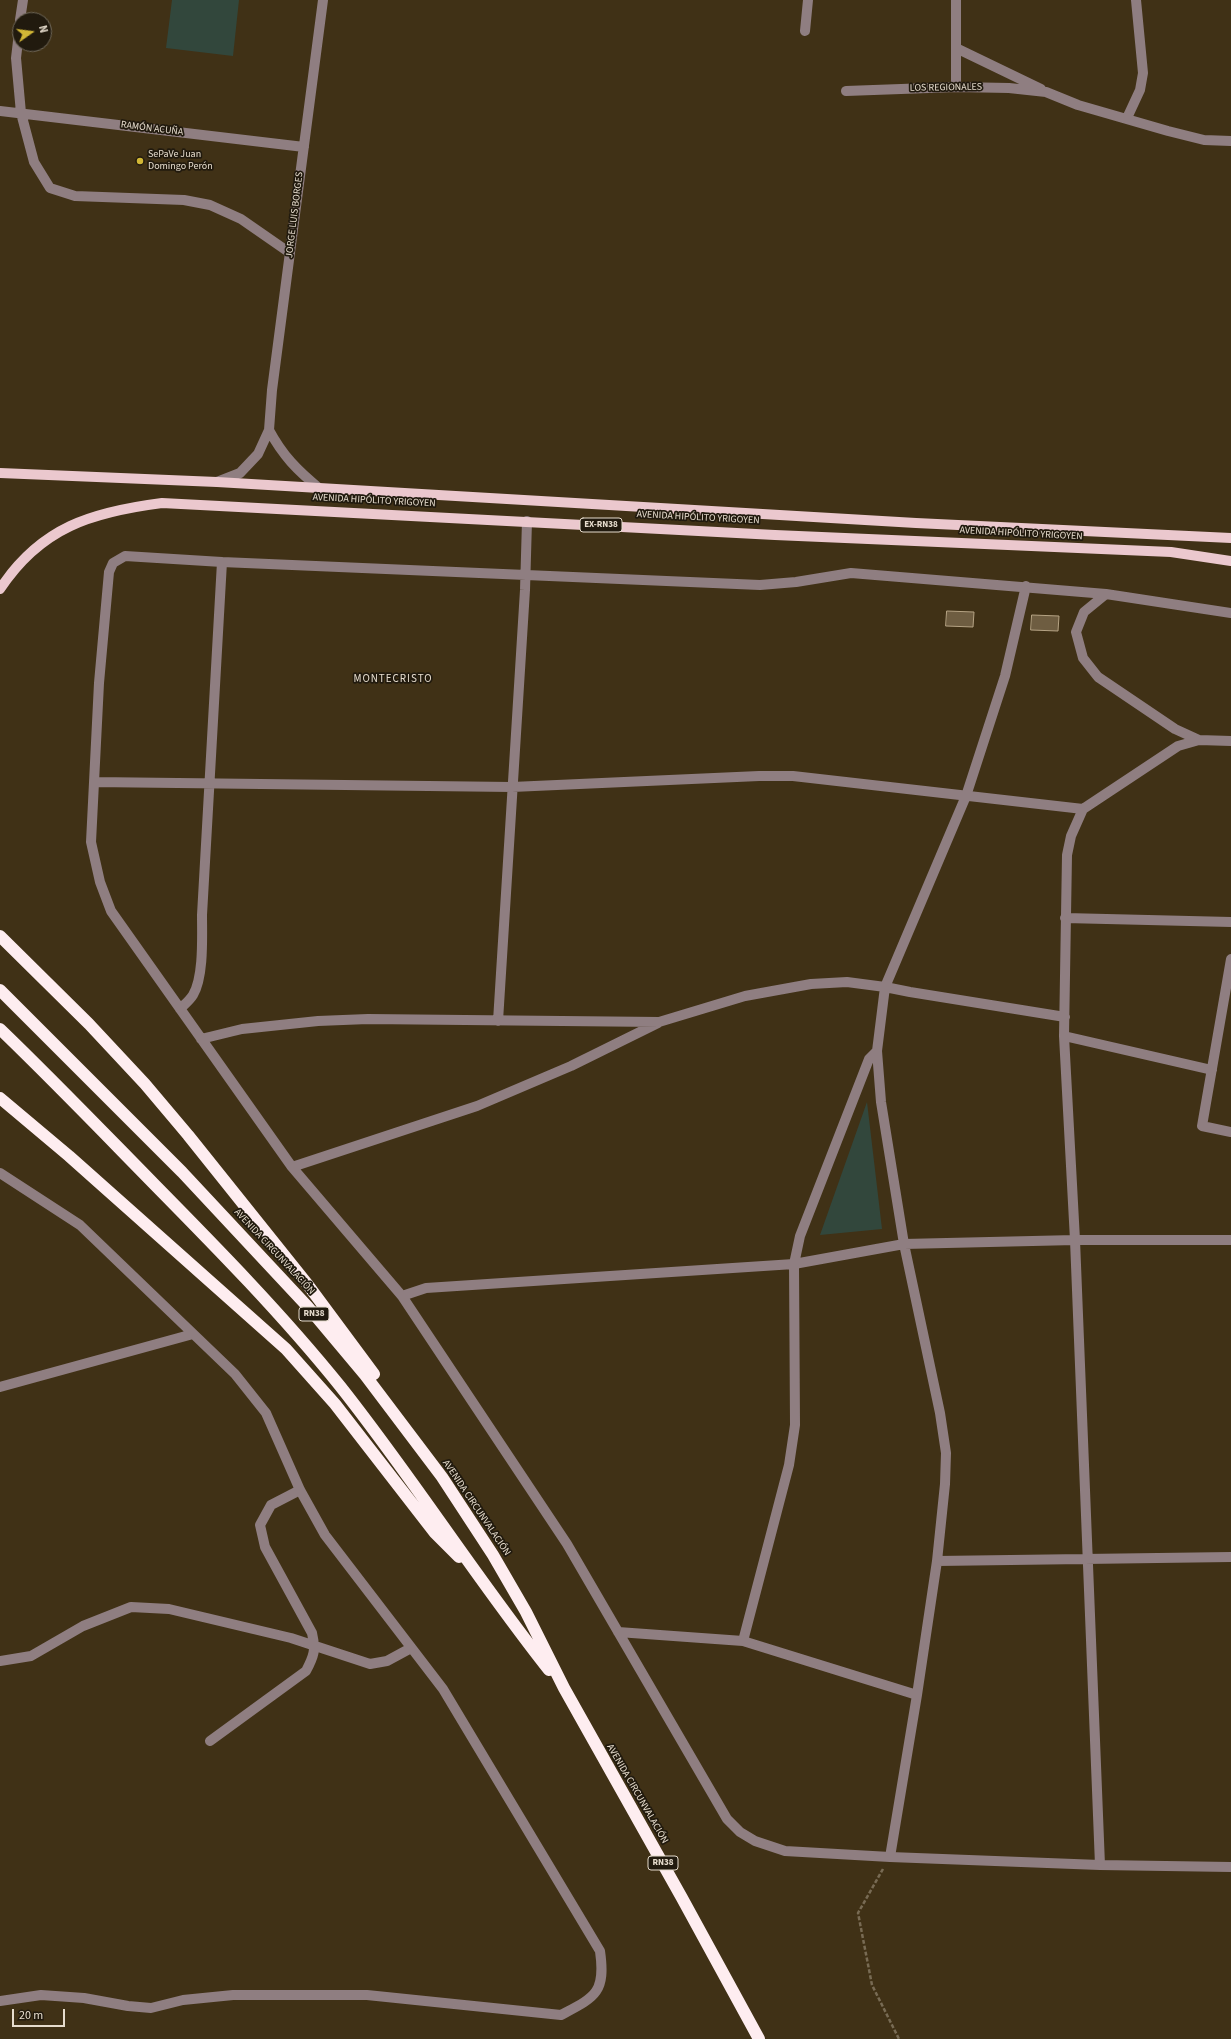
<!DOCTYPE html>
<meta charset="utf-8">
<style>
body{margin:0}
#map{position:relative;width:1231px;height:2039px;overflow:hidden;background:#403116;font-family:"Source Sans 3",sans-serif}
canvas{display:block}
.north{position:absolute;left:12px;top:12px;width:40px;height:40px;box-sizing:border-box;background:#211a0e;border:1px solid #70685a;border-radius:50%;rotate:76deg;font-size:11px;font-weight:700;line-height:16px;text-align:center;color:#e6dccd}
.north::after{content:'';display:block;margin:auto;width:14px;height:18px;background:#d2b736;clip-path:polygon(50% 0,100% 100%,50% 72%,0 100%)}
.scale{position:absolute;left:12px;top:2009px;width:53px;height:18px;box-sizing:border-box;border:2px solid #e6dccd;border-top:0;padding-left:5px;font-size:12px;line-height:14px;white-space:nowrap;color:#e6dccd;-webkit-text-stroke:3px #211a0e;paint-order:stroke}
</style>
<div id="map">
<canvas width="1231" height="2039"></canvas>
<div class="north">N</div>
<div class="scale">20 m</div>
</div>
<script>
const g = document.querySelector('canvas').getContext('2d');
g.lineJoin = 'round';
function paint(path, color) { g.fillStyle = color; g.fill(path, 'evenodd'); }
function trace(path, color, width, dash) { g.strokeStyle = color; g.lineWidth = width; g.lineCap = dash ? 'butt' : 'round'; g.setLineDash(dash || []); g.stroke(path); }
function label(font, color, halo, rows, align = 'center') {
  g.font = font + ' "Source Sans 3",sans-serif'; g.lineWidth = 3.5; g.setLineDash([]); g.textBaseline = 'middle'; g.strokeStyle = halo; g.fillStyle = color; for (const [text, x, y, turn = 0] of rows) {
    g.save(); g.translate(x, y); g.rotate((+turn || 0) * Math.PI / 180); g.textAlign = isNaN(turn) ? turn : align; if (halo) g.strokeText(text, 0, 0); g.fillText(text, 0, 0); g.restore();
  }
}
const green = new Path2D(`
 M172,0H239L233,56L166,48Z
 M867,1102L882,1229L820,1235Z`);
const building = new Path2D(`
 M947,611L974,612L973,627L946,626Z
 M1032,615L1059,616L1058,631L1031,630Z`);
const path = new Path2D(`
 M883,1869L858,1913L872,1985L899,2039`);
const minor = new Path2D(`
 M956,0V87
 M20,20L23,0
 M20,24L16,58L21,113L34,162L50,188L75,196L184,200L210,205L241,219L290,253
 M805,31L808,0
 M956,48L1041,89
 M846,91L956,87L1009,88L1046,92L1078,105L1168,131L1204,140L1231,141
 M0,111L304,147
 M1127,118L1140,90L1143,73L1136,0
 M269,430C283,456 297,470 320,489
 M217,482L240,473L258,454L269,430L272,390L323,0
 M1106,594L1084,612L1076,632L1083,658L1098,677L1175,729L1199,740L1231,741
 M1231,613L1106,594L851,573L796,582L760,585L222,562L125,556L113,563L109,572L99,683L91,842L100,882L111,911L292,1167L402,1296L426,1288L794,1264L904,1244L1075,1240H1231
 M94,782L512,787L759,776H793L1083,809
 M1065,918L1231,922
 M1231,959L1202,1126L1231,1132
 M180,1009C184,1005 190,1000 193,995C204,977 202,936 202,915L222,562
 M498,1021L525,590L527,521
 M1064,1036L1212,1070
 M201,1039L242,1029L318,1021L368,1019L659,1022L745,996L811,984L847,982L885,987L910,992L1065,1017
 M292,1167L477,1106L571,1066L658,1023
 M0,1173L80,1225L235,1374L266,1413L300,1490L325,1535L443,1689L600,1951C606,1993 595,1997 561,2015L367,1995H233L183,2000L151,2008L128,2006L84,1998L41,1995L0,2001
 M402,1296L567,1544L727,1819L740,1832L755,1841L785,1851L890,1857L1100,1865L1231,1867
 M0,1387L193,1334
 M937,1561L1231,1557
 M618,1632L743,1641L917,1695
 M743,1641L789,1465L795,1425L794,1264L800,1236L869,1059L877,1051
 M0,1661L31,1656L83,1626L131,1607L169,1609L291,1638L370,1664L387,1661L411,1648
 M210,1741L306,1671C314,1656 316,1650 312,1633L265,1547L260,1525L271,1505L300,1490
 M890,1857L917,1695L937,1561L945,1484L946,1453L940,1413L904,1244L881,1102L877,1051L885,987L966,796L1005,676L1026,586
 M1100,1865L1075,1240L1064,1036L1067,855L1071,836L1083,809L1178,746L1199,740`);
const major = new Path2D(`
 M0,473L217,482L916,523L1231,538
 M0,589C41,527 92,512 162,503L775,535L1171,552L1231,561`);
const highway = new Path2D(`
 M0,936L89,1024L145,1084L188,1135L308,1285L374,1374
 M0,990L182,1172L308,1307L365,1375L442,1477L493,1555L526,1612L564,1688L682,1898L759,2039
 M0,1029C52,1079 102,1131 153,1183C217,1248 282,1314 340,1386C413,1478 476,1578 549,1670
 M0,1098L69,1156L286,1349L335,1404L435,1533L459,1557`);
const markers = [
 [140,161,4,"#d2b736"]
];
const shields = [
 [601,525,42],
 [314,1314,30],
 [663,1863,30]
];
const shieldNames = [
 ["EX-RN38",601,525],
 ["RN38",314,1314],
 ["RN38",663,1863]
];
const streetNames = [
 ["LOS REGIONALES",946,88,-1],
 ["RAMÓN ACUÑA",152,129,7],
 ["JORGE LUIS BORGES",295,215,-83],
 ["AVENIDA HIPÓLITO YRIGOYEN",374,501,3],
 ["AVENIDA HIPÓLITO YRIGOYEN",698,518,3],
 ["AVENIDA HIPÓLITO YRIGOYEN",1021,534,3],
 ["AVENIDA CIRCUNVALACIÓN",274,1252,47],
 ["AVENIDA CIRCUNVALACIÓN",476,1508,56],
 ["AVENIDA CIRCUNVALACIÓN",637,1794,60]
];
const poiNames = [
 ["SePaVe Juan",148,155],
 ["Domingo Perón",148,167]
];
const neighbourhoodNames = [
 ["MONTECRISTO",393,680]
];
paint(green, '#32473c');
paint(building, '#6e5d41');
trace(building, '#b5a384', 1);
trace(path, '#786b54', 2.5, [4, 2]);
trace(minor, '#8f7e81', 10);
trace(major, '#ebc8ce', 10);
trace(highway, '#feedf0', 12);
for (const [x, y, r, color] of markers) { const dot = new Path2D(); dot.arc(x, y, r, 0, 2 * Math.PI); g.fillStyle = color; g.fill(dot); trace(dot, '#211a0e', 1.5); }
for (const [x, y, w] of shields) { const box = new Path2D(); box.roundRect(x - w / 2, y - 7, w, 14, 3); g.fillStyle = '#211a0e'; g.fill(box); trace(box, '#e6dccd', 1); }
label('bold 9px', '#e6dccd', null, shieldNames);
label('10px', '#e6dccd', '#211a0e', streetNames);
label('10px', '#e6dccd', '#211a0e', poiNames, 'left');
g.letterSpacing = '1px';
label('11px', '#e6dccd', '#211a0e', neighbourhoodNames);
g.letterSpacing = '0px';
</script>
